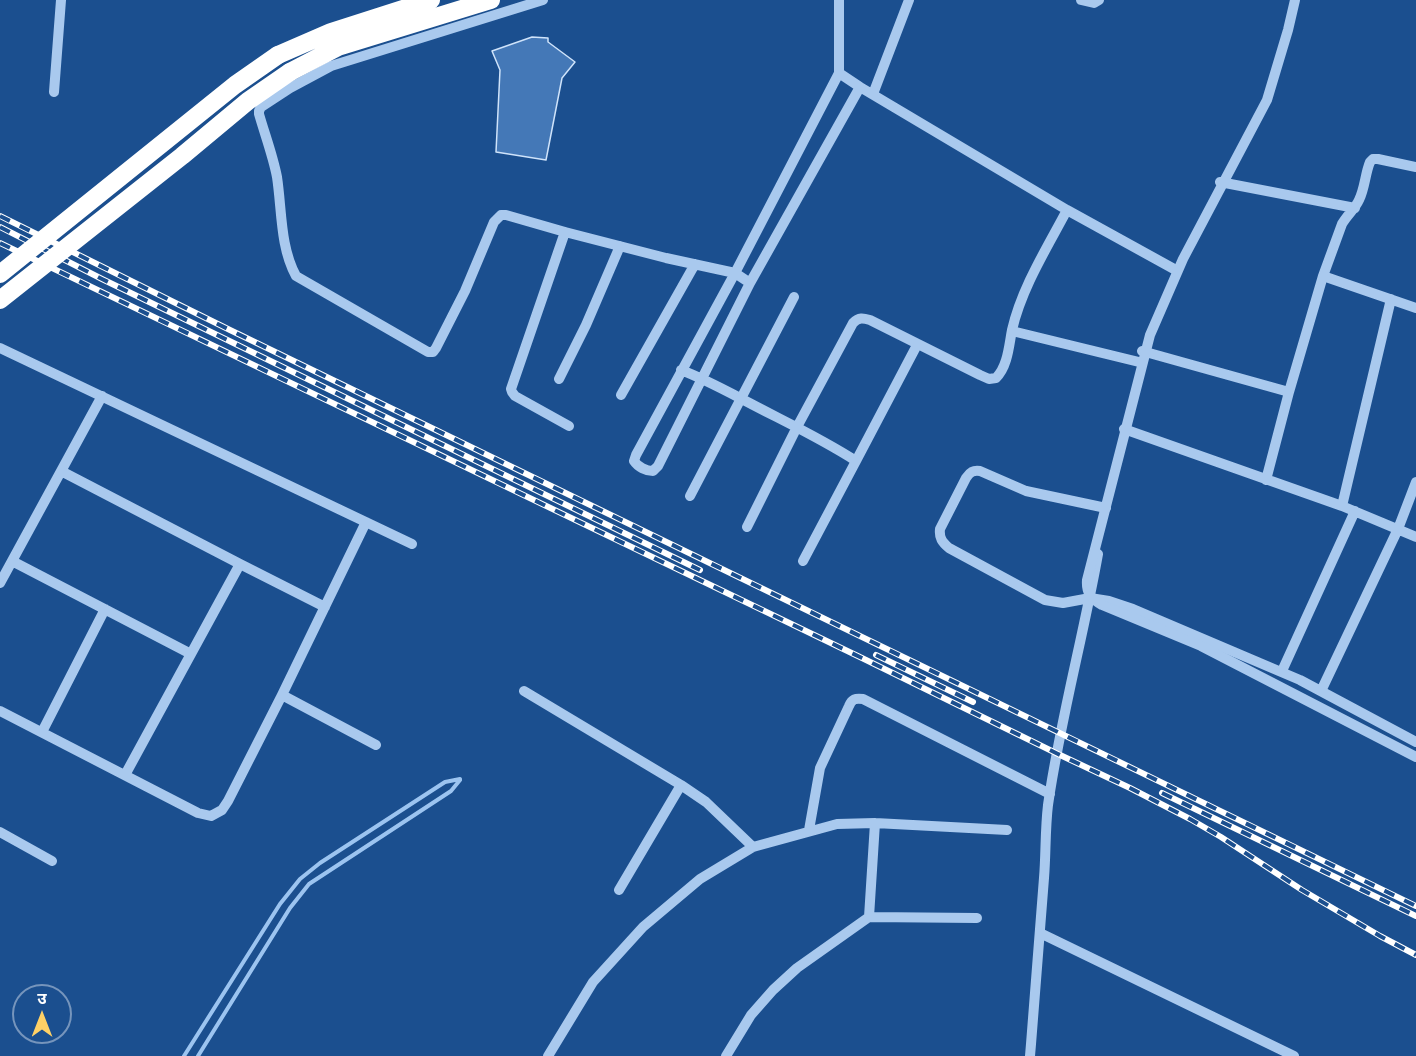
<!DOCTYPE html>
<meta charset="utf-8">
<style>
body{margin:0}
#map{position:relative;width:1416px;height:1056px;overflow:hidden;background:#1b4f8f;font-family:"Asap Condensed","Noto Sans Devanagari",sans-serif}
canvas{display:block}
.north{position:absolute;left:12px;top:984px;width:60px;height:60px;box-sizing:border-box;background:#1b4f8f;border:2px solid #7695bc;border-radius:50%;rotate:0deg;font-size:16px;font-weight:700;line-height:24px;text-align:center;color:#fff}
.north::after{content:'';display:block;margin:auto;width:21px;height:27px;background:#ffd166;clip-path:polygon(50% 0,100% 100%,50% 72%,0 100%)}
</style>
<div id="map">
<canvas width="1416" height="1056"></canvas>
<div class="north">उ</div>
</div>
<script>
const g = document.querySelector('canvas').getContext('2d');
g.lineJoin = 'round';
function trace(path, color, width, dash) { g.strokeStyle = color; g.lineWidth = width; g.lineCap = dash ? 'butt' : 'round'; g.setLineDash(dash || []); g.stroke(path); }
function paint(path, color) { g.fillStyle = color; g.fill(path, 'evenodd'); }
const stream = new Path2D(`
 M184,1056L280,904L300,879L320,863L445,782L460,779
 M198,1056L290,908L309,884L451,791L460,780`);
const building = new Path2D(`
 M532,37L548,38V42L575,62L562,78L546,160L496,152L500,70L492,51Z`);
const minor = new Path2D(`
 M543,0L331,66L290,88L261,107L259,111V114C265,135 273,156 277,177C282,210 280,247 296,276L428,352H433L436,348L465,291L494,222L501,215H506L565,232L666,258L735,273L750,283
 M839,0V73L860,87L1067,210L1174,269
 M1081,0L1094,3L1099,0
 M839,73L735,273L636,455L634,461C638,467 646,471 653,471L658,466L750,283L860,87
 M54,92L61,0
 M873,94L909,0
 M1220,182L1355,208
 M565,232L511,389L512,392L515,396L569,426
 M1323,276L1416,308
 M1012,331L1139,362
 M0,348L412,544
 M1142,351L1289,392
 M681,370C702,378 721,388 740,398C779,419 819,437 856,461L917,345
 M559,379L586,325L620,246
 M621,395L695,264
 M1124,429L1342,506L1416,537
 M61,471L240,564L325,607
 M1266,480L1289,392L1323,276L1342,224C1347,215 1355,209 1359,200C1365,188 1365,174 1370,162L1373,159H1378L1416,167
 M690,496L794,297
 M1342,506L1391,299
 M1106,508L1026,491L980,471C973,470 970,472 966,478L940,529C939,538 942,542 949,548L1045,600L1063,603L1090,598L1109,601L1133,609L1300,680L1416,742
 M747,527L797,427L853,323C859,317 863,318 870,320L980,375L989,379L996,378C1008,366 1009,345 1012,330C1022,287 1047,248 1067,210
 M12,561L191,654
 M803,561L856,461
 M0,583L102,396
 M1282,671L1355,511
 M524,691L681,785L706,802L753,847
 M1321,691L1398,529L1416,482
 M282,695L376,745
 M0,711L198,813L211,816L222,810L228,801L282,695L366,522
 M42,732L105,609
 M125,775L240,564
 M809,830L820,768L849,706C852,699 855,698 863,699L1050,794
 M0,832L52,861
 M619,890L681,785
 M869,917L875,823
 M1040,933L1294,1056
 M548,1056L593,982L643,927L700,879L753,847L837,824L875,823L1007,830
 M726,1056L751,1015L773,990L797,968L869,917L977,918
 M1030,1056C1035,997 1039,938 1044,878C1046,854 1045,830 1048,805C1060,721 1083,638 1098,554`);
const highway = new Path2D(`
 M278,55L331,32L431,0
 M290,72L338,47L491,0`);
const rail = new Path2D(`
 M0,216L230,330L1416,906
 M0,227L102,279L700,570
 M0,243L862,658L1058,754L1130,788L1190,819L1221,837L1302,890L1380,936L1416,955
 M876,655L973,702
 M1162,793L1416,916`);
const minorBridge = new Path2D(`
 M1295,0L1288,30L1267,100L1183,259L1150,335L1087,580C1086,593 1091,599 1102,605L1201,646L1416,757`);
const highwayBridge = new Path2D(`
 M0,274L235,85L278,55
 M0,300L182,156L248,101L290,72`);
trace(stream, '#9cc4f0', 4);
paint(building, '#4478b7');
trace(building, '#cfe3fa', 1.5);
trace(minor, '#a9c9ee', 10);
trace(highway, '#fff', 18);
trace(rail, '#fff', 6);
trace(rail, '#1b4f8f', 4, [11]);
trace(minorBridge, '#a9c9ee', 10);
trace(highwayBridge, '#fff', 18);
</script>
